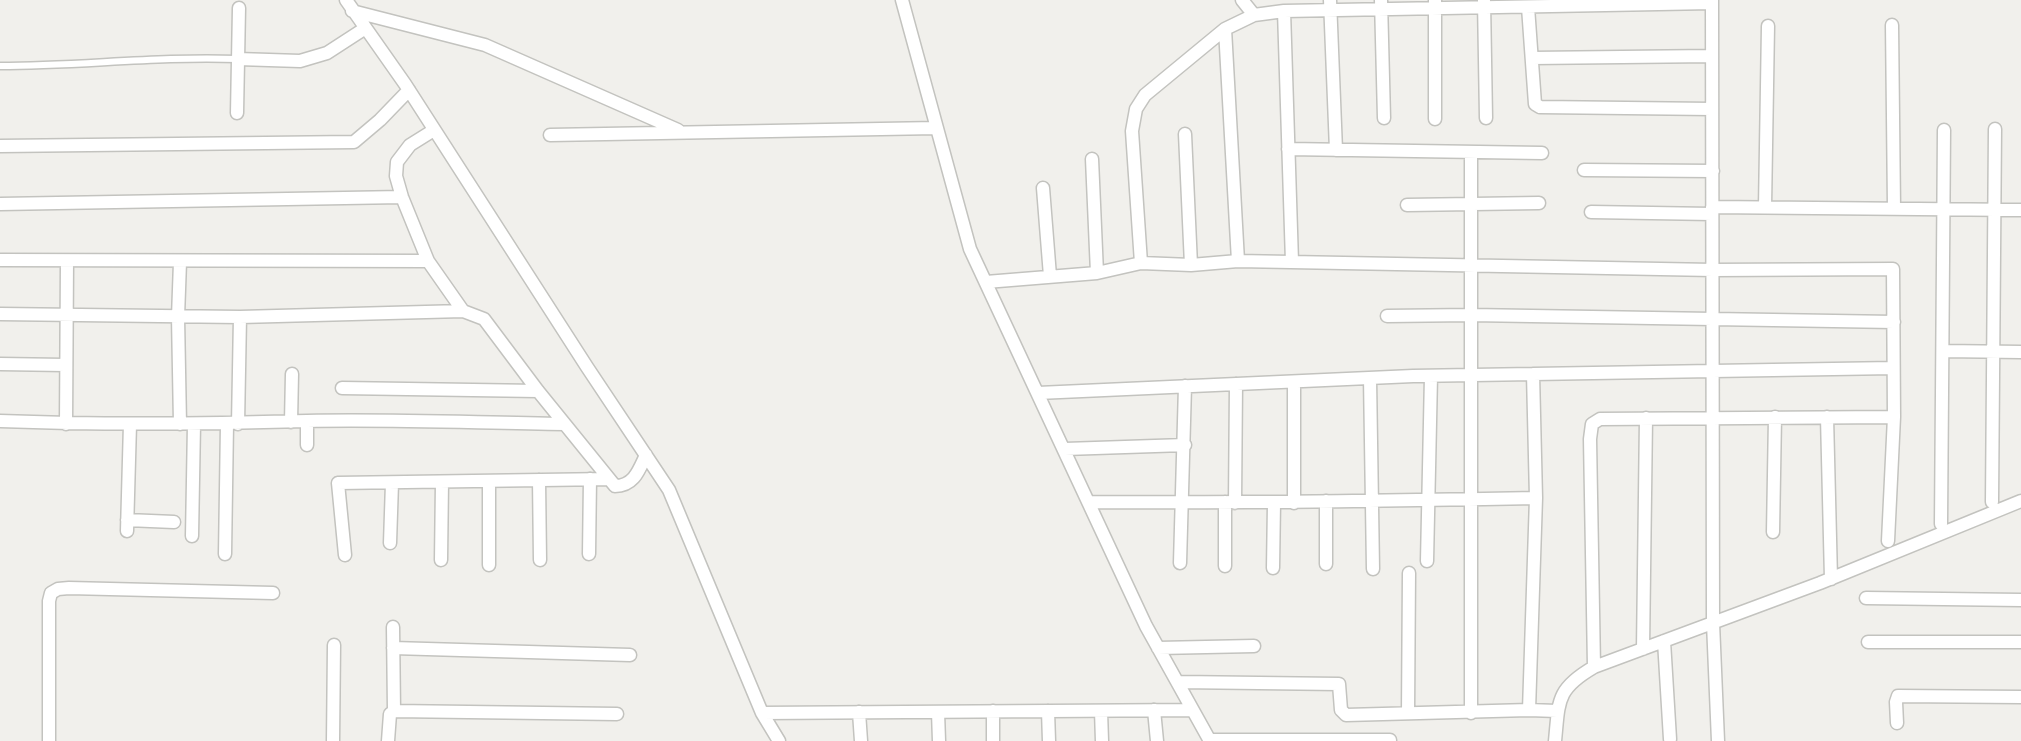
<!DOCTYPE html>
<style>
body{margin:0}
canvas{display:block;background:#f1f0ec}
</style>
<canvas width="2021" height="741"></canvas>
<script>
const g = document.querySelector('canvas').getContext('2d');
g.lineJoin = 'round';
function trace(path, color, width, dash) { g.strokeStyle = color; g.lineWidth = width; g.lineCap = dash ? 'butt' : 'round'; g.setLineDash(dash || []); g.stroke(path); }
const service = new Path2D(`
 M0,66C80,66 158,56 238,59`);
const minor = new Path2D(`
 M346,0L405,84L587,367L669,490L762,713L779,741
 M902,0L970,249L1146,626L1210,741
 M1242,0L1254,15
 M1330,0L1336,150
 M1381,0L1384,118
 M1712,0L1713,623L1718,741
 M1484,1L1486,118
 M1528,7L1535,104L1540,107L1712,109
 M352,11L485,45L678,130
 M1284,11L1292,262
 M1892,25L1894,208
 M1225,29L1238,261
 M1532,58L1712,56
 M238,59L300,61L327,53L364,29
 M237,113L239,8
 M1435,119V1
 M434,130L410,145L397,162L396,176L402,197L428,261L463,311L484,319L538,391L615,486C634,486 639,470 646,455
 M1185,134L1191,265
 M550,135L936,128
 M0,146L354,142L380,120L409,90
 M1288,149L1542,153
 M1471,152V713
 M1092,159L1097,273
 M1584,170L1713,171
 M1043,188L1050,276
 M0,204L402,197
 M1407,205L1539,203
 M1712,207L2021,210
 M1765,207L1768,26
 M1591,212L1712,214
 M0,260L428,261
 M180,262L178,317L180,424
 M1141,263L1132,131L1136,109L1145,95L1225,29L1254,15L1284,11L1712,3
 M986,282L1097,273L1141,263L1191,265L1238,261L1713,270L1893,269L1894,417L1888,541
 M0,314L240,317L463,311
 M1387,316L1471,315L1894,322
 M1943,351L2021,352
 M0,364L65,365
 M1370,378L1373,569
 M1294,382V503
 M342,388L538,391
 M1038,393L1413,376L1893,368
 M1827,417L1831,579
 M0,421C102,425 204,424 307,421C392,419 478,423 564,424
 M291,422L292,374
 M66,424L67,261
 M238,424L240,317
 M307,445V421
 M1065,449L1185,445
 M539,480L540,560
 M1089,502C1238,503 1387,501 1536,498
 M1225,502V566
 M1992,502L1995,129
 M1235,503L1236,384
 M127,520L174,522
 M1941,524L1944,130
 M127,531L130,424
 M1773,532L1775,417
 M192,536L194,424
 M390,543L392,483
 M225,554L227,424
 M589,554L590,479
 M345,555L338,483L609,479
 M441,560L442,482
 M1427,561L1431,376
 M1180,563L1185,386
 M1326,564V501
 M489,565V481
 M1273,568L1274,503
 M1866,598L2021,600
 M393,627L394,711
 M1664,641L1670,739
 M1868,642H2021
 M393,648L630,655
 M1158,648L1254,646
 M1643,649L1646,418
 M1594,667L1590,439L1592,424L1600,419L1894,417
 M1179,682L1339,684L1341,710L1346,715L1529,710L1536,498L1533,374
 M1154,710L1157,741
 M1529,710L1557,711
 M993,711V741
 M1048,711L1049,741
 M1101,711L1102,741
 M859,712L861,741
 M938,712L939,741
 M762,713L1192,710
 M1408,713L1409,573
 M1897,723L1896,702L1898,696L2021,697
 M1209,740H1390
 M49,741V601L51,593L58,589L69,588L273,593
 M333,741L334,645
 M388,741L390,714L394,711L617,714
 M1555,741C1559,701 1556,689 1594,667L1820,583L2021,501`);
trace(service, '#c3c3bf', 9);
trace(minor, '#c3c3bf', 15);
trace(service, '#fff', 6);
trace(minor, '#fff', 12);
</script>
